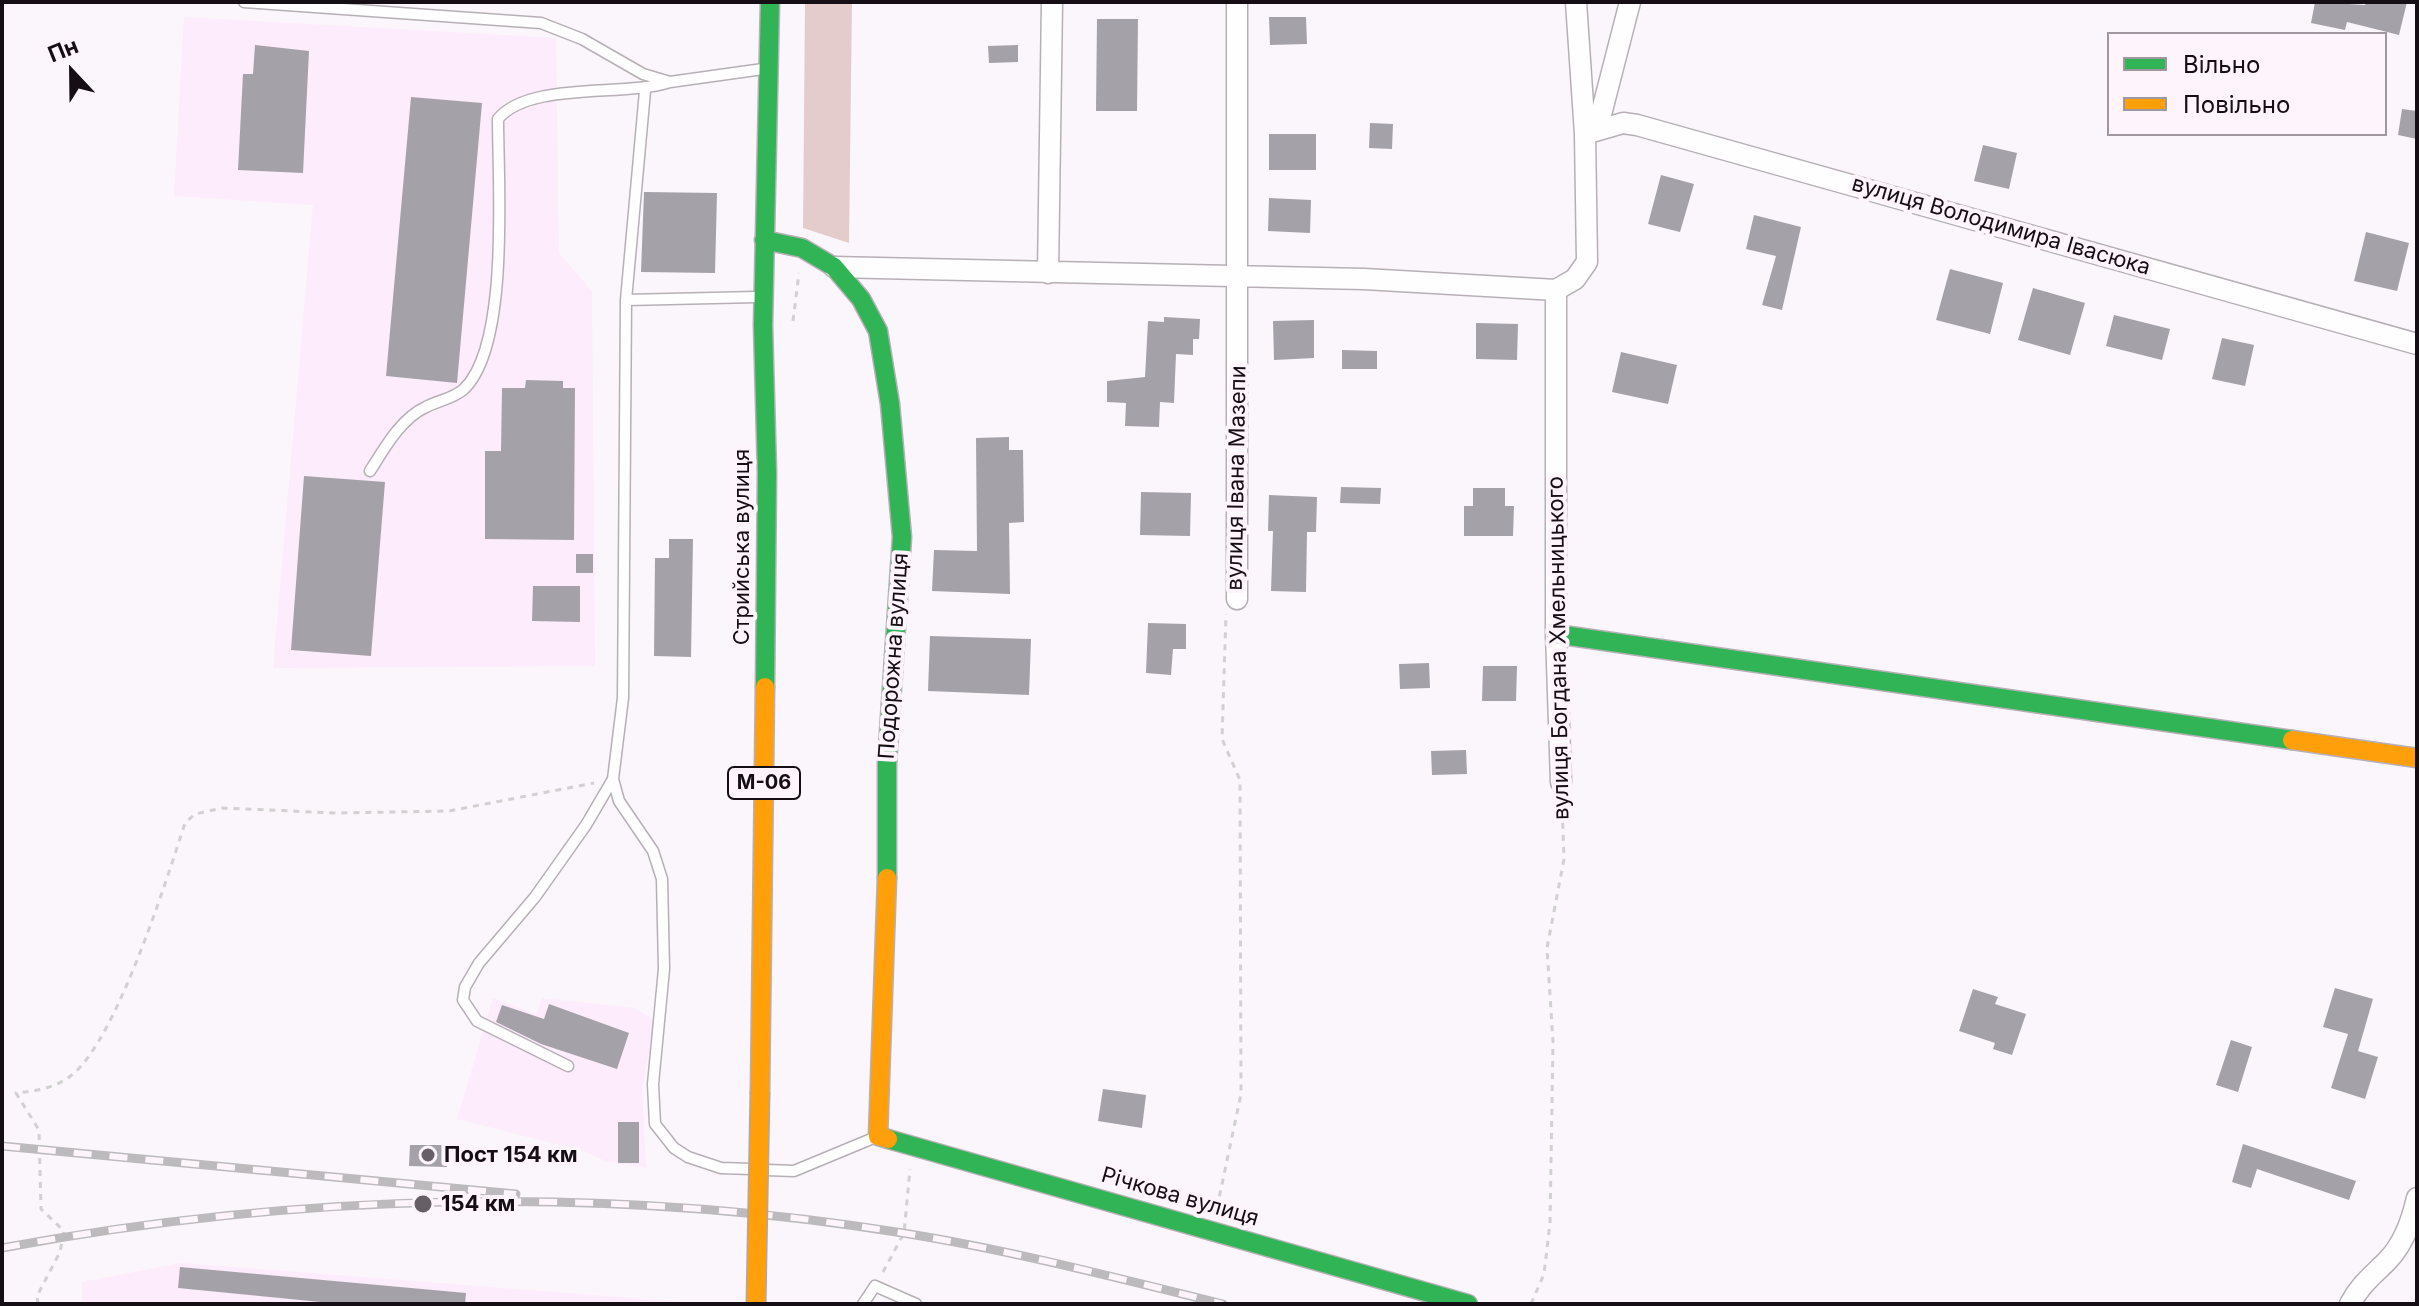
<!DOCTYPE html>
<meta charset="utf-8">
<style>
body{margin:0}
#map{position:relative;width:2419px;height:1306px;overflow:hidden;background:#fbf6fb;font-family:Inter,sans-serif}
canvas{display:block}
.frame{position:absolute;inset:0;border:4px solid #150f15;pointer-events:none}
.legend{position:absolute;left:2107px;top:32px;width:280px;height:104px;box-sizing:border-box;background:#fdf4fc;border:2px solid #a098a0;margin:0;padding:10px 14px;list-style:none;font-size:24px;color:#150f15}
.legend li{display:flex;align-items:center;gap:16px;height:40px}
.legend b{width:40px;border:2px solid #a098a0}
.north{position:absolute;left:32px;top:32px;width:80px;height:80px;-webkit-text-stroke:6px #fdf4fc;paint-order:stroke;rotate:338deg;font-size:22px;font-weight:700;line-height:32px;text-align:center;color:#150f15}
.north::after{content:'';display:block;margin:auto;width:28px;height:36px;background:#150f15;clip-path:polygon(50% 0,100% 100%,50% 72%,0 100%)}
</style>
<div id="map">
<canvas width="2419" height="1306"></canvas>
<div class="frame"></div>
<ul class="legend">
<li><b style="height:10px;background:#30b455"></b>Вільно</li>
<li><b style="height:10px;background:#ff9f0a"></b>Повільно</li>
</ul>
<div class="north">Пн</div>
</div>
<script>
const g = document.querySelector('canvas').getContext('2d');
g.lineJoin = 'round';
function paint(path, color) { g.fillStyle = color; g.fill(path, 'evenodd'); }
function trace(path, color, width, dash) { g.strokeStyle = color; g.lineWidth = width; g.lineCap = dash ? 'butt' : 'round'; g.setLineDash(dash || []); g.stroke(path); }
function label(font, color, halo, rows, align = 'center') {
  g.font = font + ' Inter,sans-serif'; g.lineWidth = 8; g.setLineDash([]); g.textBaseline = 'middle'; g.strokeStyle = halo; g.fillStyle = color; for (const [text, x, y, turn = 0] of rows) {
    g.save(); g.translate(x, y); g.rotate((+turn || 0) * Math.PI / 180); g.textAlign = isNaN(turn) ? turn : align; if (halo) g.strokeText(text, 0, 0); g.fillText(text, 0, 0); g.restore();
  }
}
const built = new Path2D(`
 M184,17L556,38L559,253L592,291L595,666L273,668L313,205L174,196Z
 M493,998L536,1014L542,998L634,1008L655,1021L642,1089L646,1168L605,1161L587,1152L457,1119Z
 M181,1263L709,1304H82V1282Z`);
const forest = new Path2D(`
 M805,2H852L849,243L803,228Z`);
const building = new Path2D(`
 M2315,2L2365,5L2366,2H2407L2399,35L2347,22L2345,30L2311,23Z
 M1269,17H1306L1307,44L1270,45Z
 M1097,19H1138L1137,111H1096Z
 M255,45L309,51L303,173L238,170L243,74H253Z
 M1018,45V62L989,63L988,46Z
 M411,97L482,103L457,383L386,376Z
 M2402,109L2417,111V139L2398,135Z
 M1370,123L1393,124L1392,149L1369,148Z
 M1269,134H1316V170H1269Z
 M1983,145L2017,153L2009,189L1974,181Z
 M1661,175L1694,184L1680,232L1648,224Z
 M644,192L717,193L715,273L641,272Z
 M1269,198L1311,200L1310,233L1268,231Z
 M1754,215L1801,227L1782,310L1762,305L1776,256L1746,249Z
 M2366,232L2409,243L2397,291L2354,281Z
 M1950,269L2003,283L1990,334L1936,320Z
 M2033,288L2085,303L2070,355L2018,340Z
 M2114,315L2170,329L2162,360L2106,346Z
 M1164,317L1200,319L1199,339H1193V355L1176,354L1174,403L1160,402L1159,427L1125,426L1126,403L1107,402V381L1145,377L1148,321L1164,322Z
 M1314,320V358L1274,360L1273,321Z
 M1476,323L1518,324L1517,360L1476,359Z
 M2222,338L2254,345L2245,386L2212,379Z
 M1342,350L1377,351V369H1342Z
 M1621,352L1677,365L1668,404L1612,392Z
 M526,380L563,381V388H575L574,540L485,539V451H501L502,388H525Z
 M1009,437V450H1023L1024,522L1009,523L1010,594L932,591L934,550L977,551L976,438Z
 M304,476L385,482L371,656L291,650Z
 M1341,487L1381,488L1380,504L1340,503Z
 M1473,488H1505V506H1514L1513,536H1464V506H1473Z
 M1141,492L1191,493L1190,536L1140,535Z
 M1269,495L1317,497L1316,532H1307L1306,592L1271,591L1273,531H1268Z
 M669,539H693L691,657L654,656L655,558H669Z
 M576,554H593V573H576Z
 M533,586H580V622L532,621Z
 M1148,623L1186,624V649H1173L1171,675L1146,673Z
 M930,636L1031,639L1029,695L928,691Z
 M1429,663L1430,688L1400,689L1399,664Z
 M1483,666H1517L1516,701H1482Z
 M1466,750L1467,774L1432,775L1431,751Z
 M2335,988L2373,999L2358,1051L2378,1057L2365,1099L2331,1088L2348,1034L2323,1027Z
 M1973,989L1998,997L1995,1004L2026,1014L2012,1055L1993,1049L1995,1043L1959,1031Z
 M549,1004L629,1033L617,1069L541,1044L496,1022L502,1005L544,1019Z
 M2231,1040L2252,1047L2238,1092L2216,1085Z
 M1103,1089L1146,1095L1142,1128L1098,1121Z
 M618,1122H639V1163H618Z
 M2243,1144L2356,1181L2349,1200L2257,1169L2251,1188L2232,1182Z
 M410,1145H448L447,1167L409,1166Z
 M180,1267L466,1293L465,1304H341L178,1288Z`);
const path = new Path2D(`
 M793,321L799,273
 M1217,1208L1241,1094L1240,780L1222,739L1226,614
 M883,1272L904,1233L910,1169
 M38,1304L37,1296L60,1252L64,1231L41,1209L39,1130L16,1093C37,1091 56,1088 73,1074C117,1037 166,882 185,823L195,814L223,808L336,813L449,811L594,783
 M1531,1304L1544,1274L1550,1223L1553,1042L1547,948L1564,859L1562,802`);
const lane = new Path2D(`
 M244,2L541,23L582,39L643,74L670,82L763,69
 M645,91L626,300L623,698L613,779L619,801L653,851L662,879L664,969L653,1084L655,1124L674,1148L688,1157L721,1168L751,1169
 M626,300L756,297
 M370,471C384,449 401,418 426,407C439,400 453,399 464,389C510,345 498,182 498,119C529,81 624,97 670,82
 M568,1066L477,1021L463,1000L465,987L479,963L535,897L586,825L613,779
 M767,1170L794,1171L876,1137
 M863,1304L875,1286L916,1304`);
const street = new Path2D(`
 M1597,130L1630,2
 M1585,134L1623,123L1637,125L2417,344
 M834,267L1364,279L1556,290
 M1048,273L1052,2
 M1237,599V2
 M1561,782L1556,634V290L1575,279L1587,262L1585,134L1576,2
 M2350,1304C2360,1285 2372,1276 2387,1261C2404,1244 2412,1220 2417,1198`);
const fast = new Path2D(`
 M764,240L802,248L834,267L861,299L878,331L890,404L902,537L887,763V878
 M1556,634L2292,740
 M765,687L767,473L763,325L770,2
 M888,1139L1468,1304`);
const slow = new Path2D(`
 M2292,740L2417,758
 M887,878L878,1136L888,1139
 M760,1092L765,687`);
const rail = new Path2D(`
 M2,1146L516,1194
 M2,1248C297,1193 606,1185 903,1233C1010,1250 1118,1278 1223,1304`);
const slowBridge = new Path2D(`
 M756,1304L760,1092`);
const markers = [
 [428,1155,8,"#666066"],
 [423,1204,10,"#666066"]
];
const shields = [
 [764,783,72]
];
const shieldNames = [
 ["М-06",764,783]
];
const streetNames = [
 ["вулиця Володимира Івасюка",2001,226,16],
 ["вулиця Івана Мазепи",1237,478,-89],
 ["Стрийська вулиця",742,547,-90],
 ["вулиця Богдана Хмельницького",1559,648,-91],
 ["Подорожна вулиця",894,656,-86],
 ["Річкова вулиця",1180,1197,16]
];
const poiNames = [
 ["Пост 154 км",444,1155],
 ["154 км",441,1204]
];
paint(built, '#fdecfc');
paint(forest, '#e4cccd');
paint(building, '#a5a1a9');
trace(lane, '#b6b0b6', 13);
trace(street, '#b6b0b6', 23);
trace(fast, '#b6b0b6', 21);
trace(slow, '#b6b0b6', 21);
trace(path, '#d1d1d1', 3, [6, 6]);
trace(lane, '#fefefe', 10);
trace(street, '#fefefe', 20);
trace(fast, '#30b455', 18);
trace(slow, '#ff9f0a', 18);
trace(rail, '#bcbabc', 9);
trace(rail, '#fdf4fc', 6, [18]);
trace(slowBridge, '#b1a5ac', 21, []);
trace(slowBridge, '#ff9f0a', 18);
for (const [x, y, r, color] of markers) { const dot = new Path2D(); dot.arc(x, y, r, 0, 2 * Math.PI); g.fillStyle = color; g.fill(dot); trace(dot, '#fdf4fc', 3); }
for (const [x, y, w] of shields) { const box = new Path2D(); box.roundRect(x - w / 2, y - 16, w, 32, 6); g.fillStyle = '#fdf4fc'; g.fill(box); trace(box, '#150f15', 2); }
label('bold 20px', '#150f15', null, shieldNames);
label('22px', '#150f15', '#fdf4fc', streetNames);
label('bold 22px', '#150f15', '#fdf4fc', poiNames, 'left');
</script>
